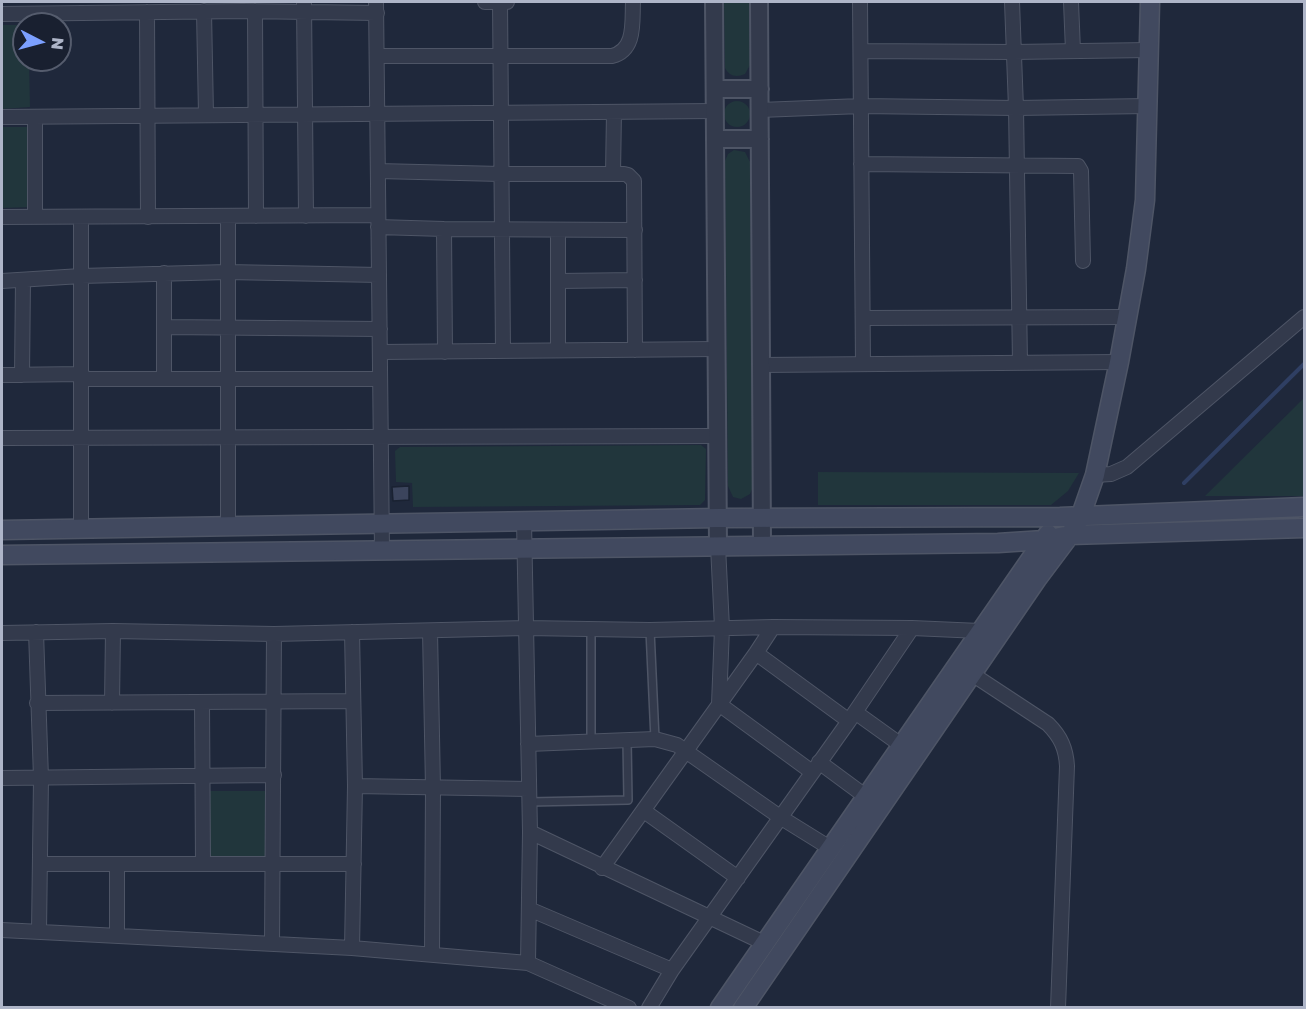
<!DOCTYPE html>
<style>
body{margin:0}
#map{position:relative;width:1306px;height:1009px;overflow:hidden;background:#1f283b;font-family:"Golos Text",sans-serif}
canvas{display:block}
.frame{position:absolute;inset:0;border:3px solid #aeb5c8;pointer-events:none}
.north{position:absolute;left:12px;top:12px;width:60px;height:60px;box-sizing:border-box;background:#192030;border:2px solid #555c6d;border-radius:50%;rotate:96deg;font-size:16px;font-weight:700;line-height:24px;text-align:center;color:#aeb5c8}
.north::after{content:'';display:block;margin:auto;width:21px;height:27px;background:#7ca0ff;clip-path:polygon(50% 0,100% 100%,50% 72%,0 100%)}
</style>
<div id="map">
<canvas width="1306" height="1009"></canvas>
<div class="frame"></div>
<div class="north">N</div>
</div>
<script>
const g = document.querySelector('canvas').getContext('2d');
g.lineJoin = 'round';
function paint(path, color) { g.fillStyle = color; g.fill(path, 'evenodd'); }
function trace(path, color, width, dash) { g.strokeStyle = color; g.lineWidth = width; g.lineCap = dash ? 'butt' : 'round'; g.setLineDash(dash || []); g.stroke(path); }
const green = new Path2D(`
 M724,2H749L750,65L745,74C736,78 729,76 725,68Z
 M2,25H24V60H29L30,107L2,109Z
 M724 114a13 13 0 1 1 26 0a13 13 0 1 1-26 0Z
 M2,127H30L31,207L2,208Z
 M734,150L745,152L750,162L753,487L750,494L741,499L733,497L728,486L725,161L728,154Z
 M1304,398V496H1205Z
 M701,445L706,449L705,500L700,505L413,507L412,483L396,482L395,451L400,447Z
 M818,472L1079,473L1068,491L1051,505H818Z
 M209,791H267L266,856H209Z`);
const stream = new Path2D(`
 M1184,483L1304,364`);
const building = new Path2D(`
 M409,486V500L393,501L392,487Z`);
const service = new Path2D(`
 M650,630L655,739
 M591,741V629
 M529,802L628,800L627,740`);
const minor = new Path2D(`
 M304,2L306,216
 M376,2L382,550
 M485,2H507
 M500,2L503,351
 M860,2L863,364
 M1012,2L1016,108L1148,106
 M1071,2L1073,51
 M204,11L206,115
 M255,11L256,216
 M147,12L148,217
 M2,14L243,11L377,13
 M861,51L1013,52L1149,50
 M377,56H612C636,50 632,22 633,2
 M760,110L861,106L1016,108L1020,363
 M2,117L715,111
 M35,117V217
 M861,164L1078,166L1081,171L1083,261
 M378,171L501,174H624L628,175L634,181L635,350
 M613,174L614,112
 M228,216V527
 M2,217L378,215
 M378,227L444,229L635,230
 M444,229L445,352
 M164,273V327L380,329
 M2,281L81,276L227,272L379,275
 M559,281L635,280
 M863,318L1128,317
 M558,350V230
 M380,352L717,349
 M761,365L1119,362
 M2,375L82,374
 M22,375L23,280
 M164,378V327
 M82,379H380
 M2,438L717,436
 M1095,475L1111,474L1127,467L1304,317
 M524,521L530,832L528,963L629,1008
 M81,529V217
 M718,546L722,628L719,704L812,772
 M430,631L433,788L432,954
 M36,632L41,778L39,932
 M2,633L113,631L274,634L526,628L650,630L773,627L912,628L980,631
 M756,653L849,721
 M972,674L1048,724C1061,737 1066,749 1067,766L1058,1008
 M202,702L203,864
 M37,703L353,701
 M112,703L113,631
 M855,712L901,745
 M528,744L655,739L677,745L780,817L830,848
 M819,762L865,796
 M2,778L274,775
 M355,786L529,789
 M644,811L738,878
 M530,832L764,943
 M40,864H354
 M602,868L756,653L773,627
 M529,909L672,970
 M2,930L352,948L528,963
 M117,936V864
 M272,944L274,634
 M352,948L355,786L352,632
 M649,1008L672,970L849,721L912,628`);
const tertiary = new Path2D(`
 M714,2L718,546
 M759,2L762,545
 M715,89H760
 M715,139H760`);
const secondary = new Path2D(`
 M2,530L718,518L1060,517L1304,507
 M2,555L998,543L1044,540L1070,535L1304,528
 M720,1008L1048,534
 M743,1008L1037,579L1070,535L1081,515L1095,475L1119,362L1136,269L1145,200L1150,2`);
paint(green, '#21363c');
trace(stream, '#2f3f63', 4);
paint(building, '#3b445c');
trace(building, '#1a2232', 1.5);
trace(service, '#4e5566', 10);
trace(minor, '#4e5566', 16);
trace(tertiary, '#4e5566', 20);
trace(secondary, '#4e5566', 21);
trace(service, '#333a4c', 7);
trace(minor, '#333a4c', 14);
trace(tertiary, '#333a4c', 16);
trace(secondary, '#41495f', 18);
</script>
